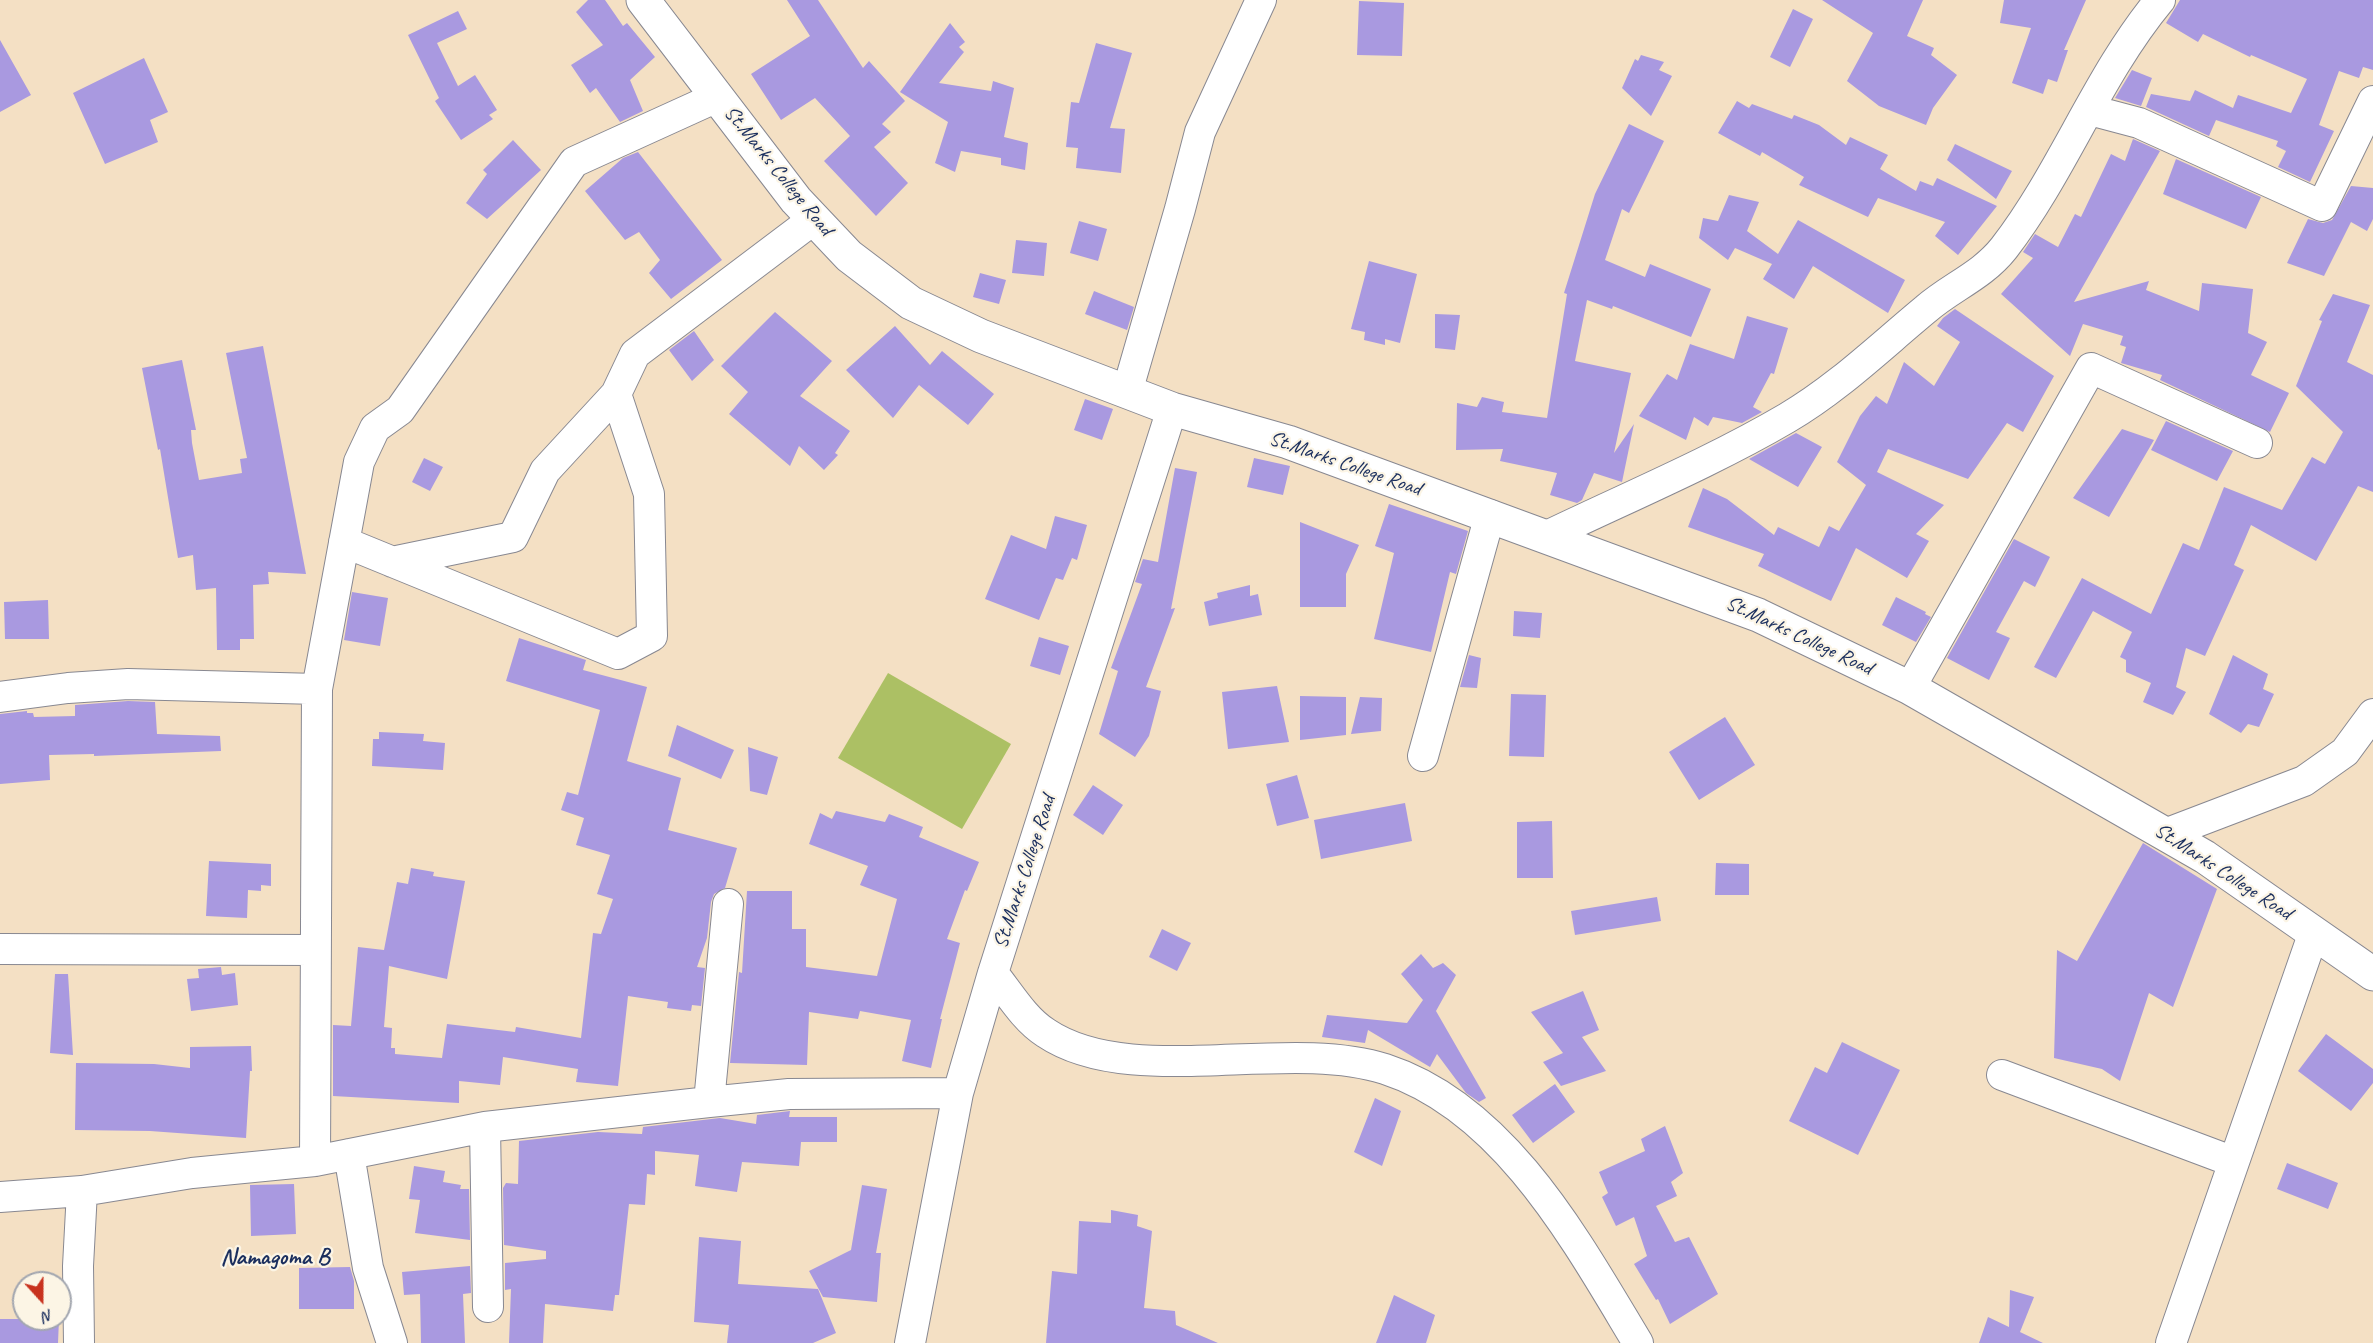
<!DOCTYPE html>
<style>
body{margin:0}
#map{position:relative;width:2373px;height:1343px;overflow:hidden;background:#f4e0c4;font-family:Caveat,sans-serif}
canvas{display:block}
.north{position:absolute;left:12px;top:1271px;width:60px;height:60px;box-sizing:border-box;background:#fcf5e5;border:2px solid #a2a6af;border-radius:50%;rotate:159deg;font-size:16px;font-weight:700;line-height:24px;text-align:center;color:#1b2f5e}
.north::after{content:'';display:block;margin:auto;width:21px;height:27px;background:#c8321e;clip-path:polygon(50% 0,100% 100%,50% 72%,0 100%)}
</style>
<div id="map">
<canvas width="2373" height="1343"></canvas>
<div class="north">N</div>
</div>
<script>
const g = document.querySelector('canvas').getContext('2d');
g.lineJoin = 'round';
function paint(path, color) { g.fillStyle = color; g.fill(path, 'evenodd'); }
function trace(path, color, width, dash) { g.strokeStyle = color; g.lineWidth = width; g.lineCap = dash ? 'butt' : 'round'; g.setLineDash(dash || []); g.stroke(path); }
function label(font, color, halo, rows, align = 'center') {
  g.font = font + ' Caveat,sans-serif'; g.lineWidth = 4.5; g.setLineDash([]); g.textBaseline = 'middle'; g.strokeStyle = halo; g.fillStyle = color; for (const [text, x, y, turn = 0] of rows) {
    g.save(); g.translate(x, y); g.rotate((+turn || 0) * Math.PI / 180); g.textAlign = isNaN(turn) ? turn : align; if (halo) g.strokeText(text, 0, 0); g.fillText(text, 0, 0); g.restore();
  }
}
const green = new Path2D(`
 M888,673L1011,744L962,829L838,758Z`);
const building = new Path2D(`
 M588,0H605L623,26L627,23L655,57L630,80L643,111L620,122L596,88L590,93L571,65L603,45L576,12Z
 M787,0H818L863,68L869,61L905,101L882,124L891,132L874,147L908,183L876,216L824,161L850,136L815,98L781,120L751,74L810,36Z
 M1822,0H1923L1907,36L1934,48L1931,55L1957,75L1933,108L1926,125L1879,106L1847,81L1873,33Z
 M2004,0H2086L2064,50H2068L2057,82L2048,79L2043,94L2012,83L2031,28L2000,23Z
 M2180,0H2373V70L2363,67L2359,78L2339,71L2319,125L2334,131L2310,182L2278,167L2286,151L2276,146L2278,141L2216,120L2209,136L2146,107L2151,94L2190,101L2195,90L2233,108L2238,95L2291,113L2307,79L2251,55L2250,57L2203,34L2198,42L2166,23Z
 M1359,1L1404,3L1402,56L1357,55Z
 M1793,9L1813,19L1790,67L1770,57Z
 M458,11L467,29L437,43L458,86L475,75L497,110L489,115L493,119L461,140L435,101L439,98L408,35Z
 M950,23L965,42L959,47L964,52L939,83L991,91L993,81L1014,88L1004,137L1028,143L1025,170L1001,165V158L961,151L955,172L935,163L948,122L900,92Z
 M0,40L31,95L0,112Z
 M1096,43L1132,53L1110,128L1125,129L1121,173L1076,168L1078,148L1066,147L1071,102L1079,103Z
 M1641,55L1664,62L1659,70L1672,76L1651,116L1622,88L1635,59L1638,61Z
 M144,58L168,112L150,120L158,142L105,164L73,93Z
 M2132,70L2152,78L2141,106L2115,98Z
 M1737,101L1749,108L1752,104L1792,119L1794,115L1819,125L1846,145L1850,137L1888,155L1880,169L1916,191L1920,181L1933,186L1937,178L1997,206L1958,255L1935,236L1945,222L1878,198L1868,217L1799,185L1804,177L1762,152L1760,156L1718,133Z
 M1629,124L1664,141L1629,213L1622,209L1605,260L1645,277L1650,264L1711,289L1691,337L1613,306L1612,309L1587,300L1575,361L1631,373L1614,453L1634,424L1622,482L1594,473L1582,500L1577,503L1550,495L1557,473L1500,461L1503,449L1456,450L1457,403L1477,407L1482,397L1504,402L1502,412L1547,418L1567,294L1564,293L1595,194Z
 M2133,139L2160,151L2074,302L2149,281L2146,290L2199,311L2202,283L2253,289L2248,333L2267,342L2251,375L2289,393L2270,432L2160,380L2162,375L2121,363L2126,347L2120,345L2123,336L2083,324L2070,356L2001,294L2033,258L2023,252L2035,234L2058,247L2075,214L2081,217L2111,154L2125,161Z
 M513,140L541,170L487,219L466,203L487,174L483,170Z
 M1955,144L2012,171L1996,199L1947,160Z
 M638,152L722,260L671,299L649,273L660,260L639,232L625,240L585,191L623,158Z
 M2176,159L2261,197L2246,229L2163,194Z
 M2351,186L2373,188V219L2367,231L2351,222L2324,276L2287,263L2308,219L2323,223L2332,220Z
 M1729,195L1759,202L1747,231L1778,254L1798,220L1905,280L1888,313L1813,266L1794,299L1763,279L1772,264L1735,248L1728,260L1699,238L1703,218L1718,221Z
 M1079,221L1107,229L1098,261L1070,253Z
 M1016,240L1047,243L1044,276L1012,273Z
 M1369,261L1417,274L1400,343L1385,339V345L1364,340L1365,332L1351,329Z
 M980,273L1006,280L999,304L973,297Z
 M1094,291L1134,307L1127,330L1085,314Z
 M2333,294L2370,305L2347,362L2373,375V492L2358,486L2316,561L2251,525L2234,565L2244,570L2205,656L2186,648L2176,687L2186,692L2173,715L2143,702L2151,683L2126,672V660L2120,657L2132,632L2093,611L2056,678L2034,667L2082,578L2151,614L2183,543L2199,550L2224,487L2282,510L2312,457L2325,464L2343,432L2296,386L2322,321L2319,320Z
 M1955,309L2054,376L2023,432L2007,423L1968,479L1888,449L1877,472L1944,505L1916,534L1929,541L1907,578L1856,548L1831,601L1758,566L1764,554L1688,527L1703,488L1727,499L1774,535L1778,527L1819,547L1829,526L1839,531L1866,485L1837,462L1860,416L1876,396L1887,404L1904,362L1934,386L1960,342L1937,326L1943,318Z
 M775,312L832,361L800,396L850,431L835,453L838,455L824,470L799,446L790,466L729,414L748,392L721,366Z
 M1435,314L1460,315L1455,350L1435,348Z
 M1747,316L1788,328L1774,374L1771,373L1753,407L1762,412L1742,423L1713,417L1708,426L1694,417L1686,440L1639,416L1667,374L1677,380L1690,344L1734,359Z
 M895,326L930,365L942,351L994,394L968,425L919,385L893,418L846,370Z
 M694,331L714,360L692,381L669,350Z
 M263,346L306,574L268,572L269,584L253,585L254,639H240V650H217L216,588L196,590L193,555L178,558L160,449L158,450L142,368L182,360L196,430H191L192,443L199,480L242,473L240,459L247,458L226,353Z
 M1085,399L1113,409L1102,440L1074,430Z
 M2166,421L2233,451L2217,481L2151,450Z
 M2122,429L2154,440L2109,517L2073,498Z
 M1796,433L1822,447L1798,487L1749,459Z
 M424,458L443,467L430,491L412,482Z
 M1254,458L1290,466L1283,495L1247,487Z
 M1175,468L1197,472L1171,609L1175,608L1146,687L1161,691L1149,736L1135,757L1099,734L1118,671L1111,668L1142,584L1135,582L1143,559L1158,562Z
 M1389,504L1468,531L1456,574L1450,572L1431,652L1374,639L1394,553L1375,546Z
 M1055,516L1087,525L1077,560L1072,558L1063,580L1056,578L1039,620L985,599L1011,535L1046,549Z
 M1300,522L1359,545L1346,574V607H1300Z
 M2014,539L2050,557L2035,587L2024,581L1996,632L2010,638L1989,680L1947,658Z
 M1250,585V596L1258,594L1262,615L1209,626L1204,602L1218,598L1217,593Z
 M352,592L388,598L380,646L344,640Z
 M1896,597L1926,612L1925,614L1931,617L1916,642L1882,625Z
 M48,600L49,639H5L4,602Z
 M1514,611L1542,613L1540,638L1513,636Z
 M1039,637L1069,646L1060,675L1030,666Z
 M519,638L586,660L583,670L647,687L627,761L681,778L668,830L737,848L725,888L714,894L711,902L707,938L697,967L705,968L701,1006L692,1005L691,1011L667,1008L668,1002L628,996L618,1086L576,1082L578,1069L503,1057L500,1085L459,1081V1103L333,1096V1025L351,1026L358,947L384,950L397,882L408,884L411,868L434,872L433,876L465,881L447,979L389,966L384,1027L392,1028L391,1048H395V1054L442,1058L447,1024L515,1032L516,1027L581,1038L593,933L601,934L613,899L597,894L610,855L576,845L584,818L561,810L567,792L578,795L600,710L506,681Z
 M1469,655L1481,658L1477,688L1460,687Z
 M2233,655L2268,674L2263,689L2274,694L2259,727L2248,724L2241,733L2209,714Z
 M1277,686L1289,742L1228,749L1222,692Z
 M1511,694L1546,695L1544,757L1509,756Z
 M1300,696L1346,697V735L1300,740Z
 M1360,697L1382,698L1381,731L1351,734Z
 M128,701L155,702L157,734L220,736L221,751L94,756V754L49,755L50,780L0,784V714L27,711V713H33L34,717L75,716V705Z
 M1725,717L1755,765L1699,800L1669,752Z
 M677,725L734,750L721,779L668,756Z
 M379,732L424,734L423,741L445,743L443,770L372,766L373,739H379Z
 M748,747L778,757L767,795L750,791Z
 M1297,775L1309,818L1277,826L1266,784Z
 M1093,785L1123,805L1103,835L1073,815Z
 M1405,803L1412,841L1321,859L1314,820Z
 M836,811L885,822L889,814L923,827L919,837L979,862L967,891L965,890L947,939L960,943L940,1019H942L931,1068L902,1061L911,1020L860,1011L858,1019L809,1012L807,1065L730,1063L739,972L742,973L747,891H792V929H806V967L877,976L897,899L860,885L868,866L809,844L820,813L832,819Z
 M1552,821L1553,878H1517V822Z
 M2143,843L2217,889L2173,1007L2149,993L2120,1081L2102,1069L2054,1058L2057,950L2077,961Z
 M209,861L271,864V886L261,885V891L248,890L247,918L206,916Z
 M1716,863L1749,864V895H1715Z
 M1657,897L1661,921L1575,935L1571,911Z
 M1162,929L1191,943L1177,971L1149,957Z
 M1421,954L1433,968L1443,963L1456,975L1436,1011L1486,1098L1479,1102L1466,1093L1437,1054L1430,1067L1368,1030L1365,1043L1322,1037L1327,1015L1407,1023L1423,1000L1401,974Z
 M221,967L222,975L235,973L238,1005L191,1011L187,979L199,978L198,969Z
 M55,974H68L73,1055L50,1053Z
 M1583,991L1599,1030L1582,1037L1606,1071L1561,1086L1543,1062L1563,1053L1531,1012Z
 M2326,1034L2373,1069V1083L2351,1111L2298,1071Z
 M1842,1042L1900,1070L1858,1155L1789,1121L1815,1067L1827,1073Z
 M251,1046L252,1071H250L246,1138L150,1131L75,1130L76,1063L154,1064L190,1068V1047Z
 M1555,1084L1575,1112L1533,1143L1512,1115Z
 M1375,1098L1401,1111L1382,1166L1354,1152Z
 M790,1111L789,1117H837V1142H801L799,1166L742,1162L737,1192L695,1186L699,1155L655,1151V1175L647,1174L645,1205L629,1204L619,1295H615L613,1311L545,1304L543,1343H509L511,1289L505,1290V1263L546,1259V1251L504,1245L503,1188L506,1183L518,1184L519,1141L598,1132L642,1134L643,1127L720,1118L756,1124L757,1115Z
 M1665,1126L1683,1173L1671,1182L1677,1196L1656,1206L1675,1242L1689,1237L1718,1294L1670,1324L1658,1299L1656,1300L1634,1264L1647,1256L1634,1217L1616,1226L1602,1197L1608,1193L1599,1172L1645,1151L1641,1139Z
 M2287,1163L2338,1183L2328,1209L2277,1189Z
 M414,1166L445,1171L443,1182L461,1185L460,1189H469L470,1240L415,1233L420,1200L409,1199Z
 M294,1184L296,1234L251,1236L250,1185Z
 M862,1185L887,1189L876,1253H881L877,1302L823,1297L809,1271L851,1250Z
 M1111,1210L1138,1215L1137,1226L1152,1231L1144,1308L1175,1311L1176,1325L1218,1343H1046L1052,1271L1077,1274L1079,1221L1111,1223Z
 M699,1237L741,1241L738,1284L818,1289L836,1333L813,1343H727L729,1325L694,1322Z
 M470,1266L471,1293L463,1294L465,1343H421L420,1294L404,1295L402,1272Z
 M350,1267L354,1281V1309H299V1268Z
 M2010,1290L2034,1297L2020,1332L2043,1343H1979L1988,1317L2009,1327Z
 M1394,1295L1435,1315L1426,1343H1376Z
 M0,1319H59L58,1343H0Z`);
const minor = new Path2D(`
 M2090,110L2139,123L2322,206L2373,101
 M1127,392L1180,209L1200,132L1261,0
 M1547,536C1626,498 1712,462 1787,418C1838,388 1880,347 1926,309C1951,287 1982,276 2004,248C2064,170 2097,76 2160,0
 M344,542L618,654L652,636L649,494L616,394L635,354L814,219
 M392,562L513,537L545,471L616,394
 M1910,688L2091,368L2257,443
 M0,697L68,688L128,684L317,689
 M1423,756L1490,515
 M2165,834L2304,781L2345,752L2373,714
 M0,949L315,950
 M993,973C1009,993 1024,1019 1046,1033C1131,1090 1285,1037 1385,1069C1505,1108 1577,1242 1638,1343
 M2002,1075L2234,1162
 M709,1102L728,904
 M485,1127L488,1307
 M349,1154L368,1268L392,1343
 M315,1161L317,689L359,462L375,428L400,410L574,162L717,97
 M0,1197L82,1191L192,1173L315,1161L485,1127L709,1102L789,1094L958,1093
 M79,1343L78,1266L82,1191
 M910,1343L958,1093L993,973L1172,409
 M2171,1343L2314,932`);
const secondary = new Path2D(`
 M643,0L796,200L849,256L911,303L981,336L1172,409L1288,442L1758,615L1910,688L2165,834L2205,857L2373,974`);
const streetNames = [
 ["St.Marks College Road",778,171,51],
 ["St.Marks College Road",1345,464,19],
 ["St.Marks College Road",1799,636,25],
 ["St.Marks College Road",1025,872,-72],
 ["St.Marks College Road",2223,872,33]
];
const quarterNames = [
 ["Namagoma B",275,1258]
];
paint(green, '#acc064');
paint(building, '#a999e0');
trace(minor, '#888891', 32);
trace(secondary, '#888891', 35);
trace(minor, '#fff', 30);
trace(secondary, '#fff', 33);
label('21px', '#1b2f5e', '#fcf5e5', streetNames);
label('bold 24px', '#1b2f5e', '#fcf5e5', quarterNames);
</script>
